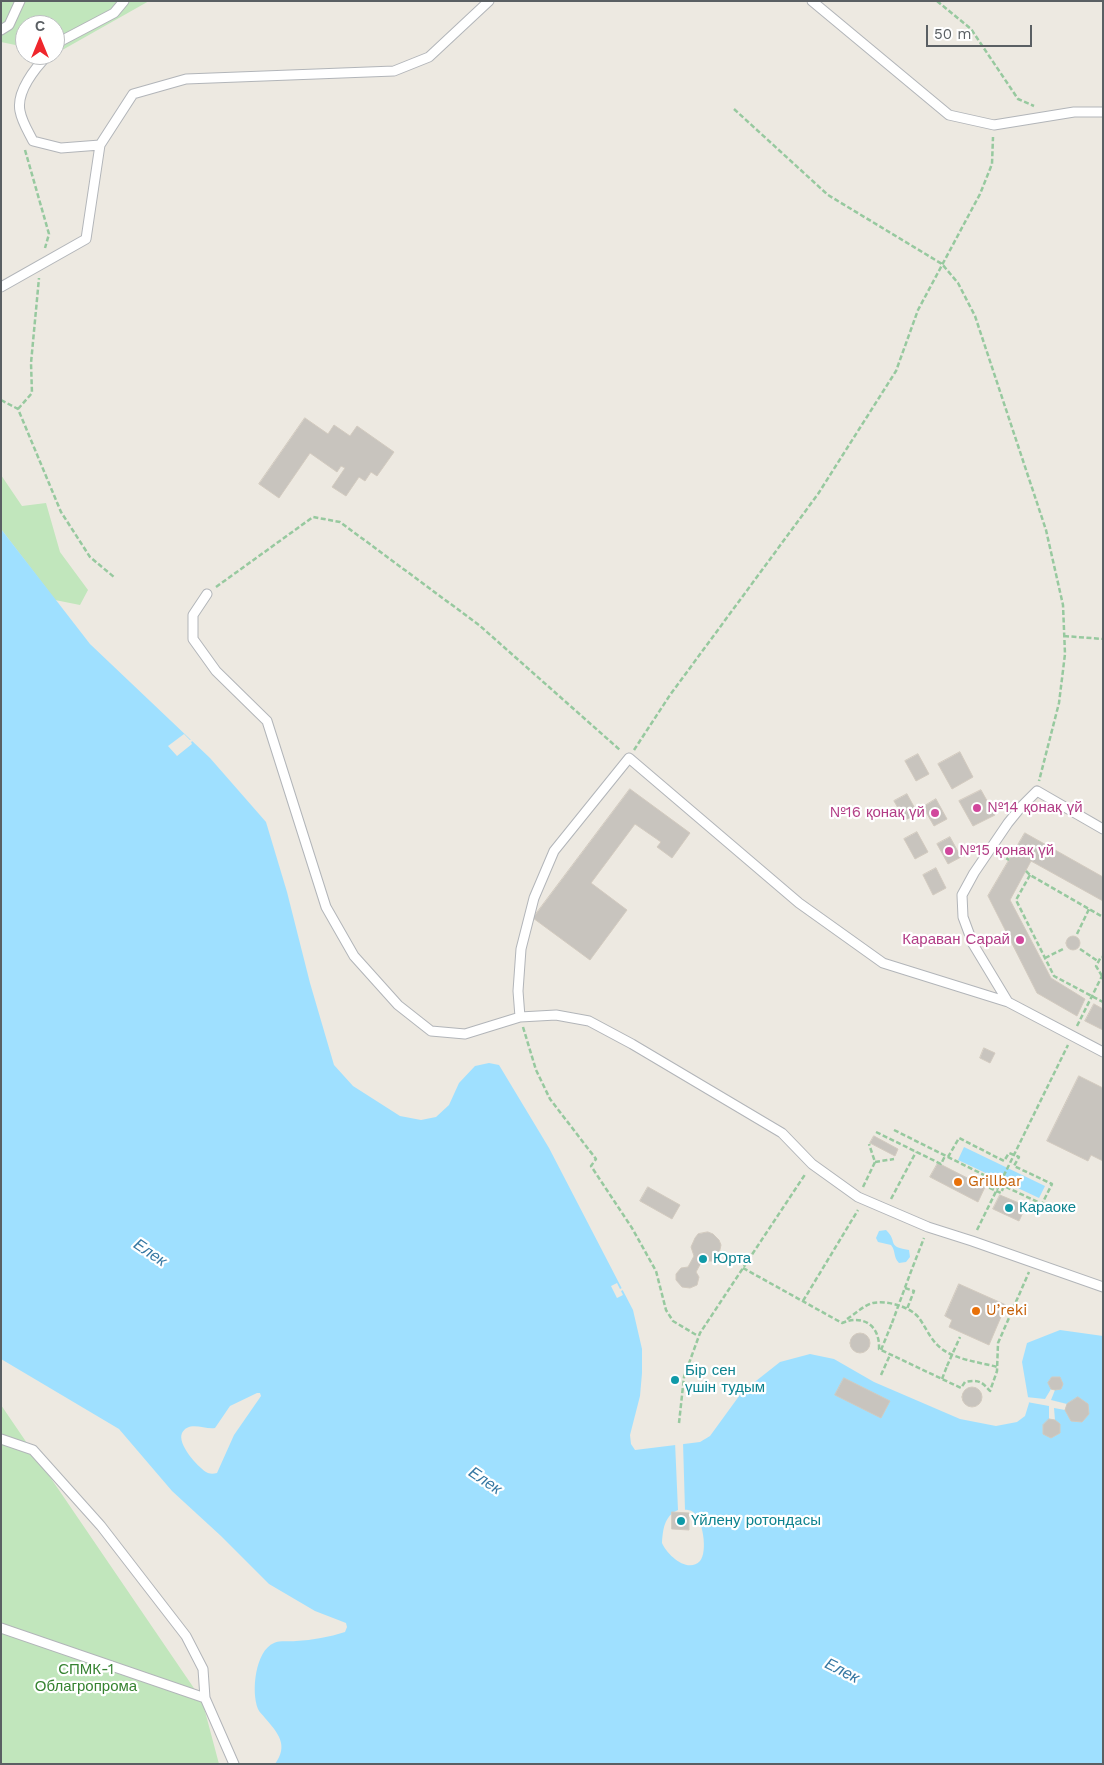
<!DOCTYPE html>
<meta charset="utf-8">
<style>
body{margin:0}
#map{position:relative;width:1104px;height:1765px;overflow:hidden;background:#ede9e1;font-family:"Work Sans",sans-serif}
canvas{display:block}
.frame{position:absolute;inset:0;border:2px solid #5a5f63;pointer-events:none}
.north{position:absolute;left:15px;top:15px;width:50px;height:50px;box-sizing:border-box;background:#fff;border:1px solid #bdbfc1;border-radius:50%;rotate:0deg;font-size:14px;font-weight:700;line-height:20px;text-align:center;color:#5a5f63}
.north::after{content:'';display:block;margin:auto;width:18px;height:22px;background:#ef262c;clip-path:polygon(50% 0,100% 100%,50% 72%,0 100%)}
.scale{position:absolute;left:926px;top:25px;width:106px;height:22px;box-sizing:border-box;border:2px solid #5a5f63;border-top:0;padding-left:6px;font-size:15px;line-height:18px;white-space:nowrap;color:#5a5f63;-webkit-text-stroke:4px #fff;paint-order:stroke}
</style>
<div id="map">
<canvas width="1104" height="1765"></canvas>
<div class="frame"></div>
<div class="north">С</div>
<div class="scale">50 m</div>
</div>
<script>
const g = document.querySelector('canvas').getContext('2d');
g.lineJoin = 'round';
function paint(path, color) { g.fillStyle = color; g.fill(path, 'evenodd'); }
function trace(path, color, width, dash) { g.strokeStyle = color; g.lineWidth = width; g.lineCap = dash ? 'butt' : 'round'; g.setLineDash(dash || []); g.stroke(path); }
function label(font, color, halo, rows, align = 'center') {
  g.font = font + ' "Work Sans",sans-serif'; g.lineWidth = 4.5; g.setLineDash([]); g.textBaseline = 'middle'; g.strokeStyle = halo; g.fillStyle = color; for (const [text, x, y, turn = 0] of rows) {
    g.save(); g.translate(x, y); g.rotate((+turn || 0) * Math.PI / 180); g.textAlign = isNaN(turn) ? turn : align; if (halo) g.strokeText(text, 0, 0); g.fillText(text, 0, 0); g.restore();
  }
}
const green = new Path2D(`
 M1,1H149L57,53L55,52V25H25V47L1,42Z
 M1,475L22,506L46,503L60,552L88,590L80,605L55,600L1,529Z
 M1,1405L202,1700L219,1764H1Z`);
const water = new Path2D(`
 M1,529L90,644L210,758L266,822L287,892L310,983L334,1065L353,1086L400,1116L421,1120L436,1117L449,1105L459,1083L475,1066L489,1063L499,1065L549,1148L633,1310L642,1349V1373L640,1396L630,1435L631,1444L635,1450L700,1442L710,1436L742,1392L780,1362L810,1354L834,1359L874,1382L960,1419L996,1426L1017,1422L1025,1416L1029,1403L1022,1362L1027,1343L1060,1330L1103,1336V1764H275C289,1745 278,1733 265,1718C263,1715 259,1712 258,1709C251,1692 255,1651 274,1643C280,1640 290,1642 296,1641C313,1640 329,1637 345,1632L347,1627L346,1623L315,1611L269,1584L221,1536L172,1491L119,1429L1,1359ZM257,1393H260L261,1396L234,1435L217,1473C213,1474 209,1474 206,1472C197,1466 177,1444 182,1433C189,1420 205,1430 215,1428L230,1406ZM678,1510C683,1510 689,1509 693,1512C703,1519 708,1552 700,1561C688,1574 667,1555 662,1543C663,1530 664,1516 678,1510Z
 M964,1147L1045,1186L1039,1198L958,1160Z
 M886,1230C899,1242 885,1246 909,1250L910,1257L906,1262L899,1263C893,1257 896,1251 891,1245L878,1242L876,1238L879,1231Z`);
const pier = new Path2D(`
 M184,734L190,740L192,739L194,740L191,742L192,744L177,756L168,746Z
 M617,1283L620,1289L624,1287L625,1289L621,1291L623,1295L617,1298L611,1286Z
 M1051,1389L1055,1390L1051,1400L1067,1404L1065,1410L1054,1408L1055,1420L1049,1419V1406L1027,1402L1026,1397L1045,1399Z
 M675,1442H683L685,1510H678Z`);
const building = new Path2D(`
 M305,418L328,434L334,425L350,436L357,426L394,452L377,476L371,472L365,481L359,477L346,496L332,487L345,468L341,466L337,472L310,453L279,498L259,484Z
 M960,752L973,777L952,789L938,764Z
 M918,754L929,774L916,781L905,761Z
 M630,789L690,833L672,858L657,847L661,842L635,824L591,883L627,910L590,960L533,918Z
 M981,790L995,815L973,826L959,801Z
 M907,794L918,814L905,820L894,801Z
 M936,799L947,819L934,826L923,807Z
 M917,832L928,852L915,859L904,839Z
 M1025,833L1103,877V901L1031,861L1010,900L1051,978L1085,999L1077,1016L1037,993L988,896Z
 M950,837L961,857L948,864L937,844Z
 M936,868L946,888L933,895L923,875Z
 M1066 943a7 7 0 1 1 14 0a7 7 0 1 1-14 0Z
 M1094,1004L1103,1009V1030L1085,1021Z
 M984,1048L995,1053L990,1063L980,1058Z
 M1079,1076L1103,1088V1161L1091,1155L1088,1161L1047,1141Z
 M874,1136L898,1149L895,1156L870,1143Z
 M938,1163L985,1187L978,1202L930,1177Z
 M648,1187L680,1205L672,1219L640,1201Z
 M1000,1195L1026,1206L1019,1221L993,1209Z
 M708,1232L713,1234L719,1240L721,1245L719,1254L712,1261H702L696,1272L699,1277L697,1285L690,1288L682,1287L676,1280V1274L681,1268L688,1267L694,1256L691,1247L695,1238L698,1234Z
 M959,1284L1006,1305L989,1345L949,1327L952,1320L945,1316Z
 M850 1343a10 10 0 1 1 20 0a10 10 0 1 1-20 0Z
 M1052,1377H1060L1063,1384L1061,1389L1055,1390L1051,1389L1048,1383Z
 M844,1378L890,1401L881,1418L835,1395Z
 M962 1397a10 10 0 1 1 20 0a10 10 0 1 1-20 0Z
 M1078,1397L1088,1404L1089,1414L1082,1422L1071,1421L1065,1410L1067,1404Z
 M1049,1419L1055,1420L1060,1424V1433L1051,1438L1043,1434V1425Z
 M672,1512L689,1513V1530L672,1529Z`);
const path = new Path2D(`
 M937,1L971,29L1018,99L1034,106
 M734,109L828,195L942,264L958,283L975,316L1046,530L1063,605L1065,654L1059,703L1039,781
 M25,150L49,234L45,248
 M1,400L18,409L61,512L90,557L114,577
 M18,409L32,393L31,363L39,278
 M216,587L313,517L340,522L479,625L620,750
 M1064,636L1103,639
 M634,750L670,695L818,494L896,371L918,310L980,194L992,164L993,137
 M1000,854L1009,860
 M1026,871L1030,875L1103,917
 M1030,875L1016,900L1054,976L1103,1002
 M1077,934L1089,909
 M1080,949L1099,962
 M1045,958L1063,949
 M1102,976L1096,966L1101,957H1103
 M1077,1026L1102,976
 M523,1027L536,1070L550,1099L596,1159L591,1166L632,1228L656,1271L666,1310L673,1321L698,1336
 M894,1130L994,1180L990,1188L1001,1193L1004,1186L1042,1204L1052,1184L1014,1166L1019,1157L1009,1153L1004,1161L959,1138L948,1157
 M876,1132L941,1164L945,1156
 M875,1162L894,1159
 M863,1187L875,1162L869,1144
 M891,1199L916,1152
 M977,1230L1068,1045
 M743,1268L842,1323C864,1314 880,1326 879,1349L961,1388L965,1382C979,1379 982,1382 990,1391L997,1371L998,1343L1029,1272
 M910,1274L924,1238
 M905,1288L914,1291L907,1309
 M803,1301L858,1210
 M847,1319C855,1314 864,1305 873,1303C887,1300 911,1307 919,1318C927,1329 931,1341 942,1349C957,1360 979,1362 997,1367
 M881,1350L892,1323
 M881,1375L890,1355
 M942,1379L947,1366
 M679,1423L684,1377L700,1333L806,1173`);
const lane = new Path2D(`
 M812,1L949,115L994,125L1074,112H1103
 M1,30L9,25L20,1
 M55,47L59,42L114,13L124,1
 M48,55C35,68 16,92 20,111C22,122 28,131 33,141L61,148L100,145
 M1,287L86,239L100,145L133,94L186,79L394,71L429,57L489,1
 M207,594L193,615V639L216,671L267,721L326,907L354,956L398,1005L431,1031L465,1034L520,1017L556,1015L589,1021L632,1044L782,1133L812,1164L858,1197L928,1227L972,1241L1103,1287
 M1103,829L1037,791L1021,807L1008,823L974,873L962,895L963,917L973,944L1008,1002L1103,1052
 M520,1017L518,991L521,949L534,898L554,851L629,758L799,903L883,963L1008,1002
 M1,1439L33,1450L101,1526L186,1636L203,1669L205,1698L234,1764
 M1,1628L205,1698`);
const pathBridge = new Path2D(`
 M892,1323L910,1274
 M947,1366L960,1337`);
const markers = [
 [977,808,5,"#d1479c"],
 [935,813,5,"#d1479c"],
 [949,851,5,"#d1479c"],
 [1020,940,5,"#d1479c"],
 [958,1182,5,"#e8710a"],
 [1009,1208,5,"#0f9aa8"],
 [703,1259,5,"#0f9aa8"],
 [976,1311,5,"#e8710a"],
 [675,1380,5,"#0f9aa8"],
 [681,1521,5,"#0f9aa8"]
];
const hotelNames = [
 ["№14 қонақ үй",987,808],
 ["№16 қонақ үй",925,813,"right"],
 ["№15 қонақ үй",959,851],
 ["Караван Сарай",1010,940,"right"]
];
const foodNames = [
 ["Grillbar",968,1182],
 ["U’reki",986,1311]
];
const cultureNames = [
 ["Караоке",1019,1208],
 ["Юрта",713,1259],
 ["Бір сен",685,1371],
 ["үшін тудым",685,1388],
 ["Үйлену ротондaсы",691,1521]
];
const parkNames = [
 ["СПМК-1",86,1670],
 ["Облагропрома",86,1687]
];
const waterNames = [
 ["Елек",150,1253,34],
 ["Елек",485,1481,34],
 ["Елек",842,1671,27]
];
paint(green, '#c1e6bc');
paint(water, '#9fe0ff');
paint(pier, '#ede9e1');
paint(building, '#c8c4be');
trace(building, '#d2cabf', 1);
trace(lane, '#b2b5b9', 11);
trace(path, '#97c99f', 2.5, [5, 2.5]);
trace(lane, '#fff', 9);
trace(pathBridge, '#97c99f', 2.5, [5, 2.5]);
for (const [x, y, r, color] of markers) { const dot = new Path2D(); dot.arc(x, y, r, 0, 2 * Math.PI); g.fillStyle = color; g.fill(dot); trace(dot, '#fff', 2); }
label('15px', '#b23c85', '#fff', hotelNames, 'left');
label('15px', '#c56008', '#fff', foodNames, 'left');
label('15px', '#0d838f', '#fff', cultureNames, 'left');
label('15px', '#368331', '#fff', parkNames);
label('italic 16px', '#3577a2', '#fff', waterNames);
</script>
